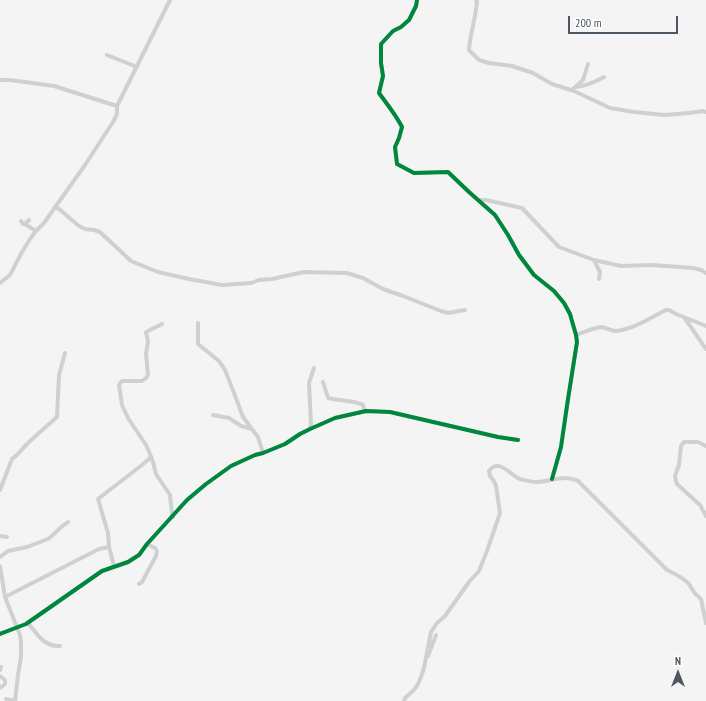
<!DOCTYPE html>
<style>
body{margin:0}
#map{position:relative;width:706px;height:701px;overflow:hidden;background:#f4f4f4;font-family:"PT Sans Narrow",sans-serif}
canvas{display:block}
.north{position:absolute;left:658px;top:653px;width:40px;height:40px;-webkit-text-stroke:3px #fff;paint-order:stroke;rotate:0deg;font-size:11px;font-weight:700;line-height:16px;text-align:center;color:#4a5661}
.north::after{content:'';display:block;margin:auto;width:14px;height:18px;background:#4a5661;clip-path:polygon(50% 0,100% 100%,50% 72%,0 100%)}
.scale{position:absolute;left:568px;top:16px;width:110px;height:18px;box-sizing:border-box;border:2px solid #4a5661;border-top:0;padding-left:5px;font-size:12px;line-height:14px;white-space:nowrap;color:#4a5661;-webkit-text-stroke:3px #fff;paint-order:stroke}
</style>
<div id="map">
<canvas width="706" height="701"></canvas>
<div class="north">N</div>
<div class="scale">200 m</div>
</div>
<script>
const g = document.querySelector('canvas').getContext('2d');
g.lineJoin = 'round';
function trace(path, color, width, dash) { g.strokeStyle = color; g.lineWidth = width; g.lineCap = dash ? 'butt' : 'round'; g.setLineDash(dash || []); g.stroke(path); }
const minor = new Path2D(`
 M417,0L416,6L409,20L401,27L393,31L381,44V63L383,76L379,93C387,104 396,115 402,127L399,138L395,147L397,164L414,173L448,172L469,192L495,215L508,235L519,255L534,275L554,291L564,303L570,314L576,335L577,342L568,399L561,447L552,479
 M476,0L477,1C476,18 470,33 469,50L479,60L489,63L512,66L533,73L552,84L574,91L610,108L634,112L664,115L689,113L703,111L706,112
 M107,55L137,67
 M0,80H10L54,86L117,106
 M576,87C586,86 595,82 604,77
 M572,90L583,80L588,64
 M479,200H486L522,208L559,247L594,260L621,266L652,265L693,268L701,270L706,273
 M54,208H57L59,209L79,226L85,229L94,230L100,232L131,261L158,272L189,279L222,285L251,283L259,280L272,279L304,272L347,273L363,278L383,289L403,296L441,311L448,313L465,310
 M21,221L23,224H25L29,220
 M25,224L36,231
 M594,260L600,272L599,279
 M0,283L10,275L22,252L30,239L36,231L44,223L85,165L113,122L117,114V106L170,0
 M684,317L706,349
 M198,323V344L219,361L225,370L234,393L243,417L258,437L263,453
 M162,324L146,332L148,341L146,354L148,375L146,378L142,381H122L119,385L122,405L128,418L146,445L150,454L153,462L156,474L170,495L172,514L173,517
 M576,335C584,332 593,328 601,327C606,327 610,331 616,331C634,329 650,318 666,310H669L676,314L706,326
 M323,382L328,398C340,401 353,400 363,405L364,409L366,411
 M213,415L229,418L241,426L252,429
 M310,429L311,424L309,383L314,368
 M706,446L698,442H684L681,446L679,465L675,476L676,481L677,484L700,505L706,516
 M0,490L12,459C18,455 22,449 28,443C37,434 47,426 57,417L59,375L65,353
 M0,536L7,537
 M0,557L8,551L27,547L48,539L53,535L60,528L68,522
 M0,566L5,597L20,635L21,642V657L18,675L15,701L6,699
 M114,566L109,547L108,533L98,499L142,465L151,457
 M139,584L142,582L156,556L157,551L155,548L147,544
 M5,597L99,549L109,547
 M28,623C37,634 44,647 60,646
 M0,634L26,624L102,571L128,562L139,555L147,544L187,500L206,484L231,466L255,455L263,453L285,444L300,434L310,429L335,418L366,411L390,412L498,437L518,440
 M428,656L436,635
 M0,670L1,667
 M0,676L5,680V684L0,688
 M404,701L405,698L413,691L417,686L421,677L424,668L431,632L437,623L445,616L469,582L479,571L487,551L500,513L496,486L494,481L490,476L489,471C499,457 511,476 520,479C525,480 531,482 536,482C546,482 556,478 566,478C570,478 575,480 578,481L667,570C675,574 683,577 689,584C694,592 693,593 701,599L706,623`);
const cycleway = new Path2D(`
 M417,0L416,6L409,20L401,27L393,31L381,44V63L383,76L379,93C387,104 396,115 402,127L399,138L395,147L397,164L414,173L448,172L469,192L495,215L508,235L519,255L534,275L554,291L564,303L570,314L576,335L577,342L568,399L561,447L552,479
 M0,634L26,624L102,571L128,562L139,555L147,544L187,500L206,484L231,466L255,455L263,453L285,444L300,434L310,429L335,418L366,411L390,412L498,437L518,440`);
trace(minor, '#ced0d2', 4);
trace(cycleway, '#00873e', 4);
</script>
